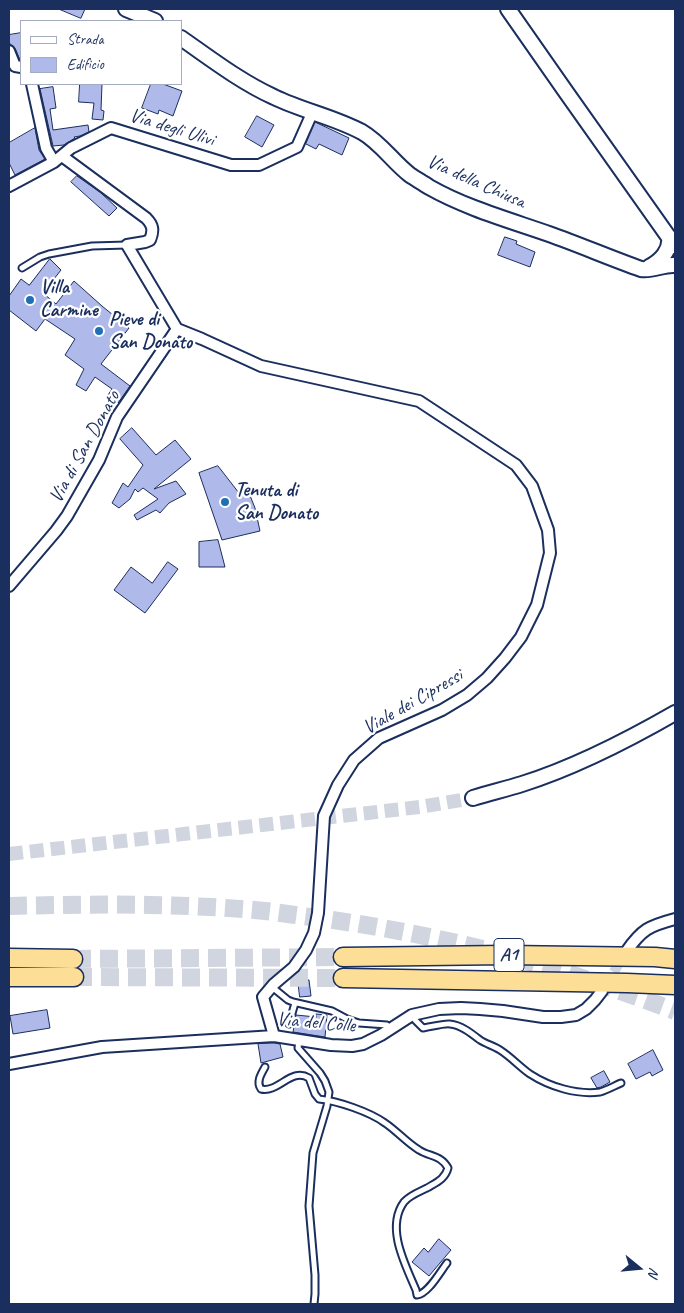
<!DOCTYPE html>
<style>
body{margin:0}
#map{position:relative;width:684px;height:1313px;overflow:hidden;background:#fff;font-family:Caveat,sans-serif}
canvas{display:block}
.frame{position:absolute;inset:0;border:10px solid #1b2f5e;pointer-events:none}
.legend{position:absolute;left:20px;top:20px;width:162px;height:65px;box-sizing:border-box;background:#fff;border:1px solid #a4acbf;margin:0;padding:6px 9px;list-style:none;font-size:15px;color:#1b2f5e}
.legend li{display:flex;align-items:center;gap:10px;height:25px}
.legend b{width:25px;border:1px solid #a4acbf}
.north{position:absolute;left:614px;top:1243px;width:50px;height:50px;-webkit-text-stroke:4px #fff;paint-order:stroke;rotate:107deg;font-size:14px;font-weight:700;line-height:20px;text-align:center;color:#1b2f5e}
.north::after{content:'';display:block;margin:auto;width:18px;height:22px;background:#1b2f5e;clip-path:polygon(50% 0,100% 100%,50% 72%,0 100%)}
</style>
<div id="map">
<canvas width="684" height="1313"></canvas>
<div class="frame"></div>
<ul class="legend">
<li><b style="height:6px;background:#fff"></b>Strada</li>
<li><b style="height:14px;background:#afb9ea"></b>Edificio</li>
</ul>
<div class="north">N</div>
</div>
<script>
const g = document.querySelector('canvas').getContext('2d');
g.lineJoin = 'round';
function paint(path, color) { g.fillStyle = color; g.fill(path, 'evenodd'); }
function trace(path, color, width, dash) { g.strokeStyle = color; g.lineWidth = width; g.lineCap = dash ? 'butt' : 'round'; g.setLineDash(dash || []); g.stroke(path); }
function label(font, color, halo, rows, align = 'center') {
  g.font = font + ' Caveat,sans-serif'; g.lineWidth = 4.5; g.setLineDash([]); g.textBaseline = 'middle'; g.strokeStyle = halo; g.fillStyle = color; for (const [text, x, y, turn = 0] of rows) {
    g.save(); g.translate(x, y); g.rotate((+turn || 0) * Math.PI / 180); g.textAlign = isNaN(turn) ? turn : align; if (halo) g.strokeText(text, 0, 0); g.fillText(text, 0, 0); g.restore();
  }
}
const building = new Path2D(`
 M59,9H85L81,18Z
 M21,33V60H20L15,48L10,44L9,41V35Z
 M80,84H102L101,110L104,111L103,120L92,119L94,103L79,102Z
 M151,84H163L182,91L173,116L159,110L158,114L142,108Z
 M53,87L56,108L50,109L53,130L88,125L89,132L80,136L74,137L75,138L64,145L53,146L40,89Z
 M257,116L274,125L262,147L245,137Z
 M315,122L349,138L342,155L319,144L316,149L306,144Z
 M35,128L39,150L45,159L15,175L9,163V143Z
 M77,176L100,192L117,208L109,216L71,182Z
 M505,237L517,241L516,244L535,252L530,267L498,255Z
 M50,259L61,270L43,293L56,304L74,281L102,306L129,328L101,364L130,386L118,403L108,395L112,389L95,377L86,391L76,385L84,369L65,355L75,339L45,319L36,331L9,310V296L21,279L29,285Z
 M132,428L156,455L175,440L191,459L154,489L176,481L186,494L169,503L160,513L156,510L137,520L134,515L158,499L143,488L138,492L135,489L130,499L119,508L112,503L123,483L128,487L143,465L120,439Z
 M218,466L239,493L247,488L255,508L260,531L222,540L199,473Z
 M218,540L225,567H199V542Z
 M168,562L178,569L145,613L114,590L131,567L152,583Z
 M298,980H309L311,996L300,997Z
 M47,1010L50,1028L13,1034L10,1016Z
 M316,1014L327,1015L325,1037L293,1032L296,1015L316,1017Z
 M274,1043L280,1044L283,1057L261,1063L258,1044Z
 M653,1050L663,1070L652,1076L650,1072L636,1079L628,1064Z
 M604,1071L610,1082L601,1087L597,1088L591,1078Z
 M439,1239L451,1250L429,1276L412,1262L424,1248L428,1252Z`);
const streetTunnel = new Path2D(`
 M606,985L624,955`);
const secondaryTunnel = new Path2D(`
 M9,854L420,807L473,798`);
const highwayTunnel = new Path2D(`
 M9,906C94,904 180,903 265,911C283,913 300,916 318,918C386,927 455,941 521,959C573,974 625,992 675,1011
 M73,959L343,957
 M74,977L343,978`);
const lane = new Path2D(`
 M22,268L40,257L49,254L92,246L127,245
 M272,987L288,1000L293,1002L332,1011L347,1019L359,1023L387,1025L389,1029
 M412,1015L415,1020L423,1028C430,1027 445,1023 450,1024C461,1025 471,1033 480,1040C486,1044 494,1046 500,1050C511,1057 520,1067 530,1074C550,1087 577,1095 600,1092C607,1090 614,1086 621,1083
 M289,1024L295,1003
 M299,1040L298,1048L320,1073L325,1081L329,1092L327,1106L313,1153L309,1206L315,1275V1294L314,1304
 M265,1067C261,1074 256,1082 261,1089C279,1093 291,1067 309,1078L315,1094L319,1099C338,1101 370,1112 385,1123C397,1131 407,1143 419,1150C430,1157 441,1155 448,1168C445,1179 437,1182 427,1188C419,1192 410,1195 404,1202C385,1228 406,1266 416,1290L417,1295C428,1294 440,1272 447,1263`);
const street = new Path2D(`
 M9,51L15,66L21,67
 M32,84L46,148L54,162
 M9,186L54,162L71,148L111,128L231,165H259L297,147L313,111
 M177,329L202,339L261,366L419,401L516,465L532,486L548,530L550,553L537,605L521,637L505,658L487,678L467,695L442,710L379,738L354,760L338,785L324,816L318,913L314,933L306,950L294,967L274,984L263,997L274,1036
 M9,586L56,531L67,516L99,460L117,417L177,329L127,245L145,242L150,240C154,230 153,225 146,218L62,156
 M626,952C642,929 649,926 675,919
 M9,1064L102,1047L274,1036L331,1045L352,1046L363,1044L381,1035L412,1015L439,1009L461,1008L480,1009L503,1011L543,1017H561L576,1015L586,1009L595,1000L602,991`);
const secondary = new Path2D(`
 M126,9L155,21
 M508,9L566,92L675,246
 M181,38C211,59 241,82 274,97C303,111 334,117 362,132C381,143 393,162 410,175C416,179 423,183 429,187C466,208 509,220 549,234C580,245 610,258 641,269C653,271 663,264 675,265
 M649,267C661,261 671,250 669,237
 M473,798C489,793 506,789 522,784C573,768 628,740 675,713`);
const highway = new Path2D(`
 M343,957L506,955L655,957L675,959
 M9,958L73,959
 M9,977H74
 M343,978L627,983L675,985`);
const markers = [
 [30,300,5,"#1f6fb2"],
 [99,331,5,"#1f6fb2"],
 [225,502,5,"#1f6fb2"]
];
const shields = [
 [509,955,30]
];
const shieldNames = [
 ["A1",509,955]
];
const streetNames = [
 ["Via degli Ulivi",172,128,17],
 ["Via della Chiusa",476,182,24],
 ["Via di San Donato",85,447,-61],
 ["Viale dei Cipressi",413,702,-30],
 ["Via del Colle",316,1023,5]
];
const poiNames = [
 ["Villa",40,288],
 ["Carmine",40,311],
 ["Pieve di",109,320],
 ["San Donato",109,343],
 ["Tenuta di",235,491],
 ["San Donato",235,514]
];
paint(building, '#afb9ea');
trace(building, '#1b2f5e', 1);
trace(streetTunnel, '#d1d5df', 10, [10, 5]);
trace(secondaryTunnel, '#d1d5df', 14, [14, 7]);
trace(highwayTunnel, '#d1d5df', 18, [18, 9]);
trace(lane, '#1b2f5e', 9);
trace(street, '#1b2f5e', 14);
trace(secondary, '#1b2f5e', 18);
trace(highway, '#1b2f5e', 21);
trace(lane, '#fff', 5);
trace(street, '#fff', 10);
trace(secondary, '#fff', 14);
trace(highway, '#fcde96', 18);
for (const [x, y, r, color] of markers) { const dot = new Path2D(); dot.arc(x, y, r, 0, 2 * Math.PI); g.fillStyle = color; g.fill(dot); trace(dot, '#fff', 2); }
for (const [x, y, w] of shields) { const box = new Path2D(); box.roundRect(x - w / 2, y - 16.5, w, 33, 4); g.fillStyle = '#fff'; g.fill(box); trace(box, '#1b2f5e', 1); }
label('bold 19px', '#1b2f5e', null, shieldNames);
label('20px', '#1b2f5e', '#fff', streetNames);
label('bold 20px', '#1b2f5e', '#fff', poiNames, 'left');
</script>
